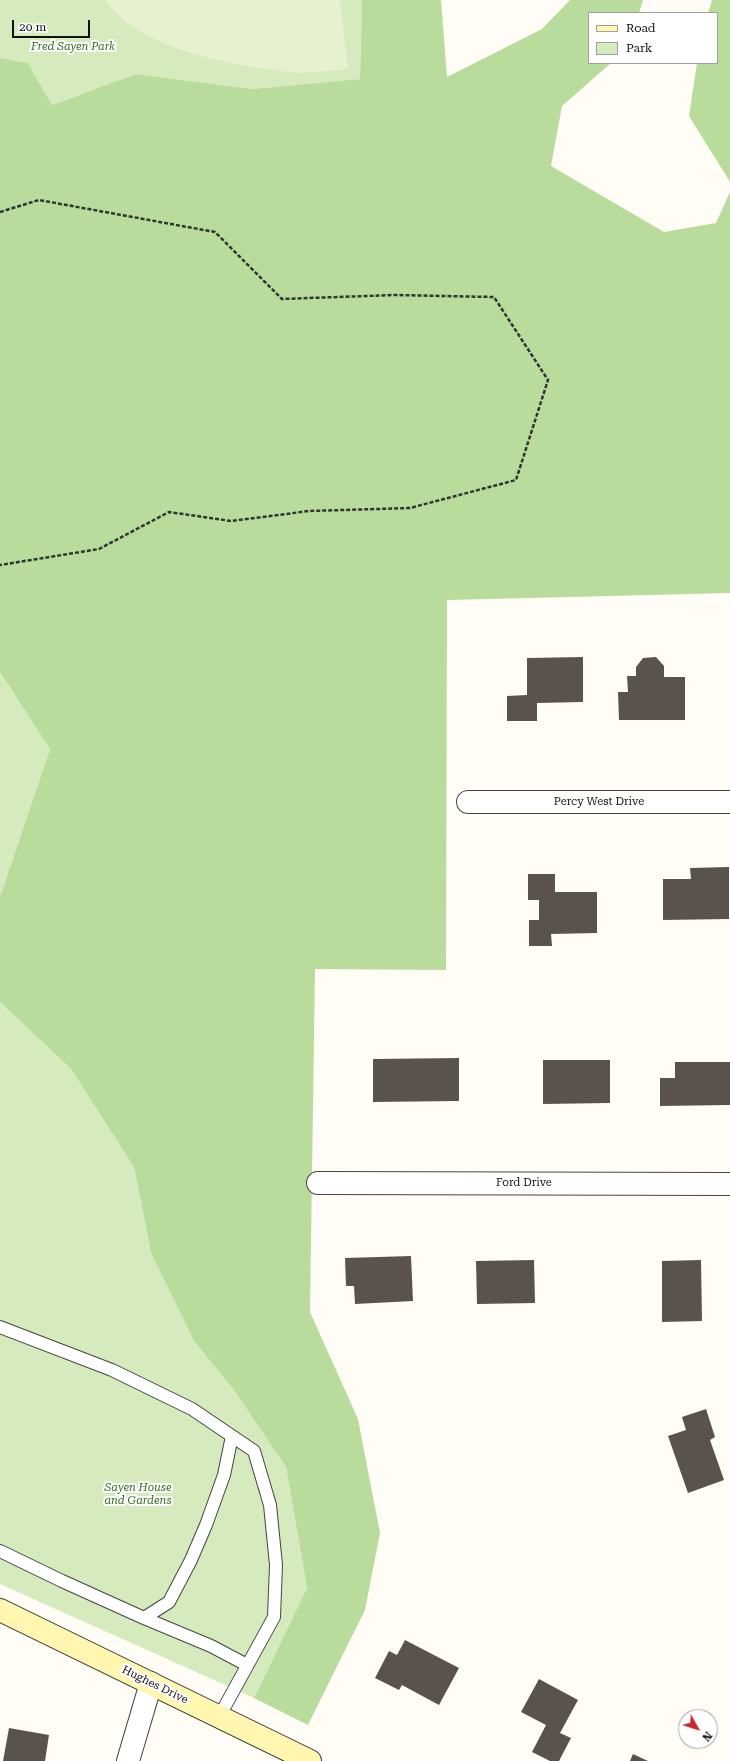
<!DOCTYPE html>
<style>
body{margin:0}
#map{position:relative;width:730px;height:1761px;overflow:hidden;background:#fffdf5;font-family:"Roboto Serif",serif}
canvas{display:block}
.legend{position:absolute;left:588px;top:12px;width:130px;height:52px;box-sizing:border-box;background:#fff;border:1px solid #a0a0a0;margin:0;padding:5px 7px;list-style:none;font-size:12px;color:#111}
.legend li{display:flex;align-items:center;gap:8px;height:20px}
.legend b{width:20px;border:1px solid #a0a0a0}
.north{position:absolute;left:678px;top:1709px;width:40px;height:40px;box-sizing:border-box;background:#fff;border:1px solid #a0a0a0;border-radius:50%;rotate:129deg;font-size:11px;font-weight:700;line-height:16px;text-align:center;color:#111}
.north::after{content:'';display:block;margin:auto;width:14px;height:18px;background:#c4262e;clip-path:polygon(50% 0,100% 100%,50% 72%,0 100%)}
.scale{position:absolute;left:12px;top:20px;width:78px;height:18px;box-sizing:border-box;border:2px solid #111;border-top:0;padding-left:5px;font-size:12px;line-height:14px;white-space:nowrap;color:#111;-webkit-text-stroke:3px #fff;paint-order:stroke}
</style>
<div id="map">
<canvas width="730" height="1761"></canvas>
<ul class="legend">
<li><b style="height:5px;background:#fff6b0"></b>Road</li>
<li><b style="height:11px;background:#d5ebbd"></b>Park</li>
</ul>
<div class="north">N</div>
<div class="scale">20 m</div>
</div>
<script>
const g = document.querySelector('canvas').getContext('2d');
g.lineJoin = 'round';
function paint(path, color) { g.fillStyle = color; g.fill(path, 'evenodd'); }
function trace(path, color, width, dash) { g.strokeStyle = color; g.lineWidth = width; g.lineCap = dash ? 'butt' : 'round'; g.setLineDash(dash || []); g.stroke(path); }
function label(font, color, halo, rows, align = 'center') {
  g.font = font + ' "Roboto Serif",serif'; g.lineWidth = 4; g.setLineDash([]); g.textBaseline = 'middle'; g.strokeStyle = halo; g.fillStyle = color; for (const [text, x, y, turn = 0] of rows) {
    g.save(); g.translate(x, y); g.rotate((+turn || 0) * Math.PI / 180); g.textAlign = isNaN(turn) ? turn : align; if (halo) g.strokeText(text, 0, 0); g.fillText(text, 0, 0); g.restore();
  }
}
const green = new Path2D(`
 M0,0H362L360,79L252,89L136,74L52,105L28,63L0,58Z
 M0,672L50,749L0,897Z
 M0,1002L71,1069L134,1167L151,1253L194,1341L233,1389L286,1467L307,1588L254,1698L0,1584Z`);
const forest = new Path2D(`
 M362,0H441L447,77L542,29L570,0H643L639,13H589V63H611L562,106L551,166L664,232L716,223L730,192V593L447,600L446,970L315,969L310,1312L358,1419L380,1533L365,1610L308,1725L254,1698L307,1588L286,1467L233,1389L194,1341L151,1253L134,1167L71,1069L0,1002V897L50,749L0,672V58L28,63L52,105L136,74L252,89L360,79Z
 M712,0H730V182L689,116L697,63H717V13H708Z`);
const pitch = new Path2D(`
 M105,0H340L348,69C333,70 318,72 303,73C294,73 284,71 275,70C231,65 171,52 133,27C122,20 113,10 105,0Z`);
const building = new Path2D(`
 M583,657V702L537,703V721H507V696L527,695V658Z
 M656,657L664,666V677H685V720H619L618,692H628L627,676H636V667L643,658Z
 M729,867V919L663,920V879H691L690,868Z
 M528,874H555V892H597V933L551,934L552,946H529V920H539V900H528Z
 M459,1058V1101L373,1102V1059Z
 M543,1060H610V1103L543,1104Z
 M675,1062H730V1105L660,1106V1078H675Z
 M411,1256L413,1301L355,1304L354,1286H346L345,1258Z
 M534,1260L535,1303L477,1304L476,1261Z
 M701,1260L702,1321L662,1322V1261Z
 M706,1409L715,1437L710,1440L724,1480L688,1493L668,1436L686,1430L682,1417Z
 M405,1640L459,1668L439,1705L402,1685L399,1690L375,1678L389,1651L397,1655Z
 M539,1679L578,1700L560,1733L571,1738L559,1761H550L532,1752L546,1725L521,1712Z
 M9,1728L49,1735L45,1761H3Z
 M633,1754L648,1761H630Z`);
const path = new Path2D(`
 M0,212L39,200L215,232L282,299L394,295L494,297L548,380L516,480L410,508L309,511L231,521L169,512L99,549L0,565`);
const lane = new Path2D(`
 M0,1327L112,1370L192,1409L254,1451L270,1505L276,1565L274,1617L219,1717
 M232,1436L224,1475L206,1525L191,1560L169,1602L144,1618L211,1646L247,1665
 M0,1551L62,1581L144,1618`);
const street = new Path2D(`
 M468,802H730
 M318,1183L730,1184
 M128,1761L151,1683`);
const secondary = new Path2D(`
 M0,1610L310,1761`);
const parkNames = [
 ["Fred Sayen Park",73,47],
 ["Sayen House",138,1488],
 ["and Gardens",138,1501]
];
const streetNames = [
 ["Percy West Drive",599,802],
 ["Ford Drive",524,1183],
 ["Hughes Drive",155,1685,26]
];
paint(green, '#d5ebbd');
paint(forest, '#b9dc9c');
paint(pitch, '#e6f2cf');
paint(building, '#5a524d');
trace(lane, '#444', 14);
trace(street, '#444', 24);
trace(secondary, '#333', 24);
trace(path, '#333', 2.5, [4, 2]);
trace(lane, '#fff', 12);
trace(street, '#fff', 22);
trace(secondary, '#fff6b0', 22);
label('italic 11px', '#2f6b1f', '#fff', parkNames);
label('11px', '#111', '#fff', streetNames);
</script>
